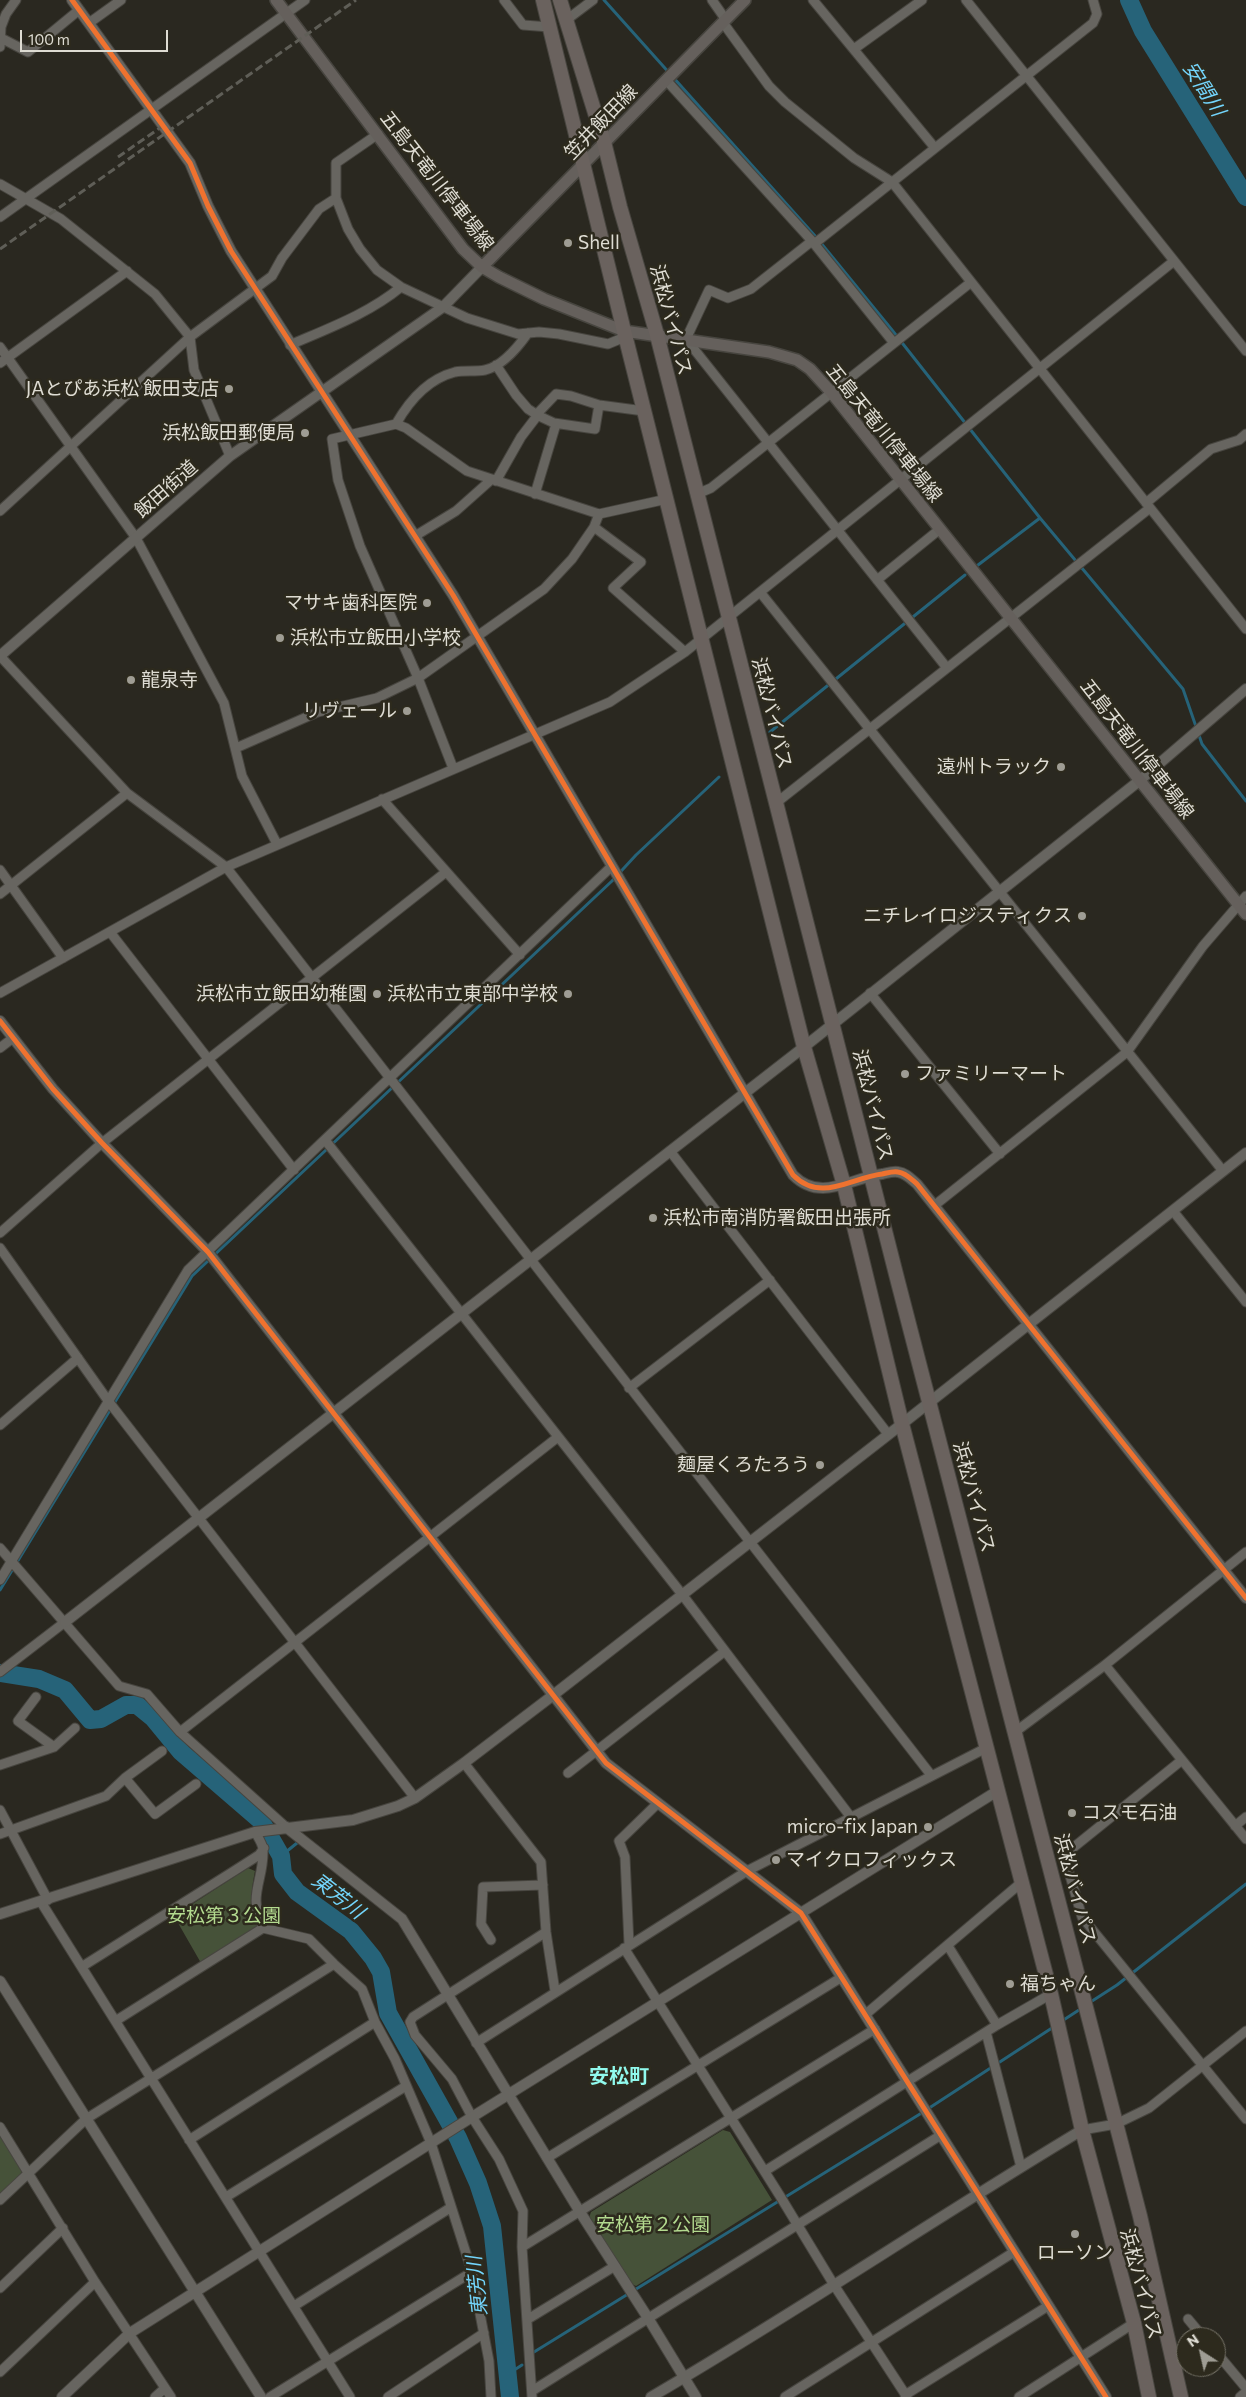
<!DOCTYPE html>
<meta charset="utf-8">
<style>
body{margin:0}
#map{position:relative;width:1246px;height:2397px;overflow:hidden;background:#2a2820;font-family:Commissioner,sans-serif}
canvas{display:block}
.north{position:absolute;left:1176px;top:2327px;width:50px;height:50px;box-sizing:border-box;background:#2d2a1d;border:1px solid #747166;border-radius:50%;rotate:325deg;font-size:14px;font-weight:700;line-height:20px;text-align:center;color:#dedcd3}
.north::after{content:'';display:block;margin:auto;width:18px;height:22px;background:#9f9d94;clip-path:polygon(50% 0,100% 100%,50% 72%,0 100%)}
.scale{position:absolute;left:20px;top:30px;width:148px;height:22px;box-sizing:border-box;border:2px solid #dedcd3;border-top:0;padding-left:6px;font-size:15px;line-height:18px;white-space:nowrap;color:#dedcd3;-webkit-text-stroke:4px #2d2a1d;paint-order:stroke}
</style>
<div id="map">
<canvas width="1246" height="2397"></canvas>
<div class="north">N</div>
<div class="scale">100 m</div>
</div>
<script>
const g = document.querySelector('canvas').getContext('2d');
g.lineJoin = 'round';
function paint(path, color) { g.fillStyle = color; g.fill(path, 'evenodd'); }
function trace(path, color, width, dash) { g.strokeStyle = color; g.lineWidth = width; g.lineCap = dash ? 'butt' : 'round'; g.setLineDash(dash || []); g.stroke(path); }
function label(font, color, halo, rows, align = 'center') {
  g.font = font + ' Commissioner,"Noto Sans JP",sans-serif'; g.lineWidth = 5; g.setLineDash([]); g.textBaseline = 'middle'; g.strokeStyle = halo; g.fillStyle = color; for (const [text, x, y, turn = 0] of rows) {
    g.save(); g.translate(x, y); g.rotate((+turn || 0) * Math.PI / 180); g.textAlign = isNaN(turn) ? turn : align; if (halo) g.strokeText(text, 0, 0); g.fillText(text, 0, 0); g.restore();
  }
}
const green = new Path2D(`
 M248,1868L255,1871C251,1892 249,1907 258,1927L201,1963L174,1916Z
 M723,2130L730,2132L772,2200L636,2286L630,2283L589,2218L591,2212Z
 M0,2135L22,2170L21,2177L0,2196Z`);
const stream = new Path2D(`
 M604,0L816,237L892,330L1040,518L1183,689L1202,744L1246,801
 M978,565L1040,518
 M770,732L965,575
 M0,1590L192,1276L612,881L636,855L719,777
 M281,1856L297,1843
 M1089,2003L1117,1985L1246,1884
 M1062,2021L1082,2008
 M534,2352L920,2114L1055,2026
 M508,2374L522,2365`);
const river = new Path2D(`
 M1129,0L1143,31L1246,197
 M0,1673L39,1679L65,1690L90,1720L101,1719L126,1705H137L153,1718L181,1752L261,1821L281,1856L283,1874L297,1892L351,1931L373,1958L381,1972L388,2013L458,2138L478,2183L492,2226L510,2397`);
const minor = new Path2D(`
 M504,0L523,25L550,27
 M712,0L726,20
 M813,0L935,148
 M966,0L1246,351
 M565,21L593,0
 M89,23L121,0
 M724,24L769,86L785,102L854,158L892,182L1246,629
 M1,38L28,52L79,10
 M0,47L1,27L6,14L16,0
 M854,49L922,0
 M666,80L812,241L894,343
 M378,134L336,163V198L348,229L360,249L377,270L401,287L467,318L518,334L539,332L559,334L608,344L625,337
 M0,184L61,219L155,294L190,337L194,370L230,456
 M0,217L305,0
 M812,241L751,289L728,298L709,290L686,339L947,668
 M814,244L1093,23L1097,14L1093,0
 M290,345C329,328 368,314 401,287
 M0,347L136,538L224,703L242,776L277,844
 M0,363L127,271
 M496,365L516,395L528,409L539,416L554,423L595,429L599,405
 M536,415L556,394L571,396L599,405L644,411
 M396,424C409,401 428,379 455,372C465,370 475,372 485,370C503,366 518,347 528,333
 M496,481L521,437L537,416
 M535,494L556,424
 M697,494L711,488L970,283
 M1146,503L1211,449L1239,440L1246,434
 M0,511L190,337L272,276L282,258L319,209L336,198
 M594,527L641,562L613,588L685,652
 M415,536L456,511L492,479
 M877,580L940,529
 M760,592L1223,1171
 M0,656L127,793L226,867L931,1775
 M236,748L318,712L377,698L418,678L544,589L572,559L594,527L599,514
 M453,768L418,678L360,546L338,480L332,439L396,424L406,428L467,471L599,514L667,499
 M382,799L520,955
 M776,803L1150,508
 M0,870L63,958
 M0,894L127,793
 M110,932L294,1170
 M0,993L226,867L610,702L685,652L1174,261
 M870,993L1000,1154
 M0,1048L13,1038
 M325,1140L681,1593L850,1816
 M670,1151L888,1434
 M935,1205L1127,1052L1203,946L1246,896
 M1173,1211L1246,1302
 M0,1233L102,1143L446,872
 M0,1248L109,1402L415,1798
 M629,1388L770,1280
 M0,1425L78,1358
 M0,1548L119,1686L147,1694L180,1732L286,1827
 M0,1580L188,1270L612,866
 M1105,1665L1246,1839
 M0,1672L65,1622
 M36,1697L18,1721L54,1747
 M180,1732L558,1437
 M1015,1732L1105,1665L1246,1552
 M1182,1760L1064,1855L1082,1917L1246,2119
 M464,1763L541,1862L546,1932L555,1991
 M0,1765L54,1747L75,1728
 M568,1773L725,1651
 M125,1778L155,1814L196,1784
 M0,1810L48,1900
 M1235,1826L1246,1817
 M255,1832C258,1837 263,1844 263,1850C264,1881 247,1894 263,1928
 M0,1834L106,1796L125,1778L162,1751
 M41,1902L350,2397
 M491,1940L481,1924L483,1887L543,1885
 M629,1944L625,1857L619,1841L658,1803
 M948,1946L997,2025
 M624,1948L780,2196L834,2285L907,2397
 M83,1966L234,1871L259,1855L264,1848
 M866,2014L1022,1882
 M117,2020L263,1928L309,1939L334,1964L362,1989L375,2022L395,2059L431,2143L472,2272L489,2361L491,2397
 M986,2032L1021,2167
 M476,2043L747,1871L988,1747
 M0,2127L95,2282L171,2397
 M1082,2130L1116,2124L1149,2108L1246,2031
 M189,2140L375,2022
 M547,2158L842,1977
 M765,2171L997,2025L1051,1994
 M226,2197L406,2086
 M0,2200L86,2119L334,1964
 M522,2247L875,2029
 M0,2288L63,2228
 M294,2306L450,2208
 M528,2319L615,2266
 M1188,2319L1203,2337
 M1216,2352L1246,2388
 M0,2372L95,2282
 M532,2391L941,2135
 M905,2395L1048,2306
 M155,2397L165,2388
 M270,2397L472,2272
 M388,2397L484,2333
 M532,2397L522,2247L523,2211L499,2159L472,2117L452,2079L415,2035L410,2022L413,2017L546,1932
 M785,2397L1014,2252
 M1019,2397L1134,2323
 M1240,2397L1246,2392`);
const tertiary = new Path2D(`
 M72,0L190,163L208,206L231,251L453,595L793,1175C821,1203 850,1178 882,1174C887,1173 893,1171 898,1172C906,1173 911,1179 917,1184L1246,1598
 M0,656L230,456L443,307L482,267
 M0,1021L53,1089L102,1143L208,1252L606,1763L801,1913L1106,2397
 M65,1622L804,1047L1139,781L1246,689
 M286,1827L402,1919L580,2212L648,2318L696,2397
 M0,1914L255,1832L353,1820L398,1806L415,1798L464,1763L552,1696L902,1424L1246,1153
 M0,1981L261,2397
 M62,2397L130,2333L472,2117L999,1790
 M651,2397C797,2312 937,2217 1082,2130`);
const secondary = new Path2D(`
 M276,0L463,249L482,267L499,277L544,299L624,331L769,352L797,360L810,369L831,392L1246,914
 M482,267L745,0`);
const trunk = new Path2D(`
 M543,0L624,331L804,1047L844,1185L902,1424L1051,1994L1082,2130L1134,2323L1149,2397
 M560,0L604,142L620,207L657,335L898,1282L1140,2216L1181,2397`);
const rail = new Path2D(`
 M118,157L167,123
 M0,249L356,0`);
const cycleway = new Path2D(`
 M72,0L190,163L208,206L231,251L453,595L793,1175C821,1203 850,1178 882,1174C887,1173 893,1171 898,1172C906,1173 911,1179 917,1184L1246,1598
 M0,1021L53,1089L102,1143L208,1252L606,1763L801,1913L1106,2397`);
const markers = [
 [568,243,5,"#9f9d94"],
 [229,389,5,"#9f9d94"],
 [305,433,5,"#9f9d94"],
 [427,603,5,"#9f9d94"],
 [280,638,5,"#9f9d94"],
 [131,680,5,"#9f9d94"],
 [407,711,5,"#9f9d94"],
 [1061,767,5,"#9f9d94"],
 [1082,916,5,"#9f9d94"],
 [377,994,5,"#9f9d94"],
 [568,994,5,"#9f9d94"],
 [905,1074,5,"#9f9d94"],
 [653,1218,5,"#9f9d94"],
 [820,1465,5,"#9f9d94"],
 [1072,1813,5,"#9f9d94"],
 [928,1827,5,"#9f9d94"],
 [776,1860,5,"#9f9d94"],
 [1010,1984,5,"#9f9d94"],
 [1075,2234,5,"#9f9d94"]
];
const streetNames = [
 ["笠井飯田線",601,122,-46],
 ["五島天竜川停車場線",437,181,52],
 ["浜松バイパス",671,320,75],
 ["五島天竜川停車場線",884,433,51],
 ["飯田街道",166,489,-41],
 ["浜松バイパス",772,713,76],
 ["五島天竜川停車場線",1137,749,52],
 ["浜松バイパス",873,1105,76],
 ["浜松バイパス",974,1497,75],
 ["浜松バイパス",1075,1889,75],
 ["浜松バイパス",1141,2284,75]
];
const poiNames = [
 ["Shell",578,243,"left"],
 ["JAとぴあ浜松 飯田支店",219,389],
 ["浜松飯田郵便局",295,433],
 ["マサキ歯科医院",417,603],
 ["浜松市立飯田小学校",290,638,"left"],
 ["龍泉寺",141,680,"left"],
 ["リヴェール",397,711],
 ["遠州トラック",1051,767],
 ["ニチレイロジスティクス",1072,916],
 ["浜松市立飯田幼稚園",367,994],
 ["浜松市立東部中学校",558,994],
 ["ファミリーマート",915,1074,"left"],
 ["浜松市南消防署飯田出張所",663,1218,"left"],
 ["麺屋くろたろう",810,1465],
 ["コスモ石油",1082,1813,"left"],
 ["micro-fix Japan",918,1827],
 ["マイクロフィックス",786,1860,"left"],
 ["福ちゃん",1020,1984,"left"],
 ["ローソン",1075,2253,"center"]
];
const parkNames = [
 ["安松第３公園",224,1916],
 ["安松第２公園",653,2225]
];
const waterNames = [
 ["安間川",1204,89,58],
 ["東芳川",338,1896,38],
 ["東芳川",477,2286,-96]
];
const neighbourhoodNames = [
 ["安松町",619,2076]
];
paint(green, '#465239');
trace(stream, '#266379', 3);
trace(river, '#266379', 18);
trace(minor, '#47453f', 11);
trace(tertiary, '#47453f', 12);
trace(secondary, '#47453f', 14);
trace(trunk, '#47453f', 16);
trace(minor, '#676560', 9);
trace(tertiary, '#676560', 10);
trace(secondary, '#65605c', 11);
trace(trunk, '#6a625e', 14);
trace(rail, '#5f5e57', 3, [8, 4]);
trace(cycleway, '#ef722f', 5);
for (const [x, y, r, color] of markers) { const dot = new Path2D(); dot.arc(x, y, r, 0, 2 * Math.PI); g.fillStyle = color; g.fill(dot); trace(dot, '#2d2a1d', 2); }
label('19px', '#dedcd3', '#2d2a1d', streetNames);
label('19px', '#dedcd3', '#2d2a1d', poiNames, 'right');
label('19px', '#b3da8f', '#2d2a1d', parkNames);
label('italic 20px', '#73d5fc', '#2d2a1d', waterNames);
label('bold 20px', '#90f9ed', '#2d2a1d', neighbourhoodNames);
</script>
